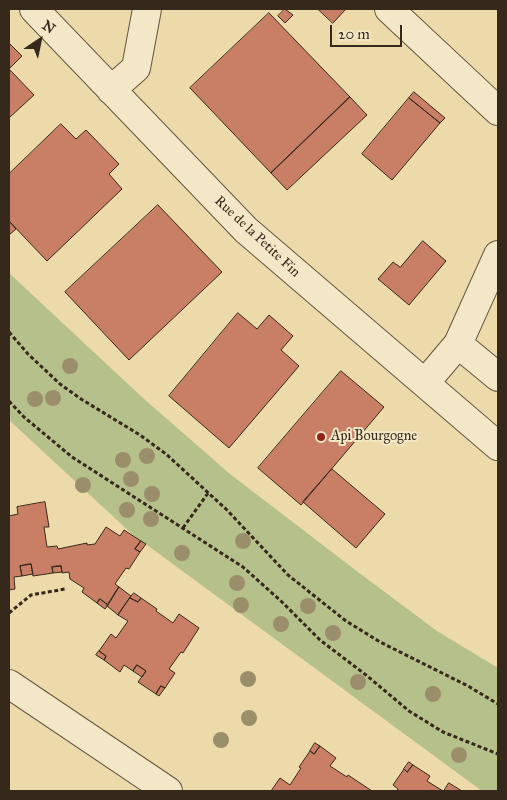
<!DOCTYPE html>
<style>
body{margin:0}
#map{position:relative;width:507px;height:800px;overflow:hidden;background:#eddaab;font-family:"IM FELL Great Primer",serif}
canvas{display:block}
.frame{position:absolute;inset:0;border:10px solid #36291b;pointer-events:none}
.north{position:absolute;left:15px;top:15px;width:50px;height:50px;-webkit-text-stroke:4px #f3e7c8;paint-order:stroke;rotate:34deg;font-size:14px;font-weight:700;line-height:20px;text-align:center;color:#36291b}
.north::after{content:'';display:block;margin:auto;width:18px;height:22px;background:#36291b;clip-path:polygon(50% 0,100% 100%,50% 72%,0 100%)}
.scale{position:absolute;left:330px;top:25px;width:72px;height:22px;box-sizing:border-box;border:2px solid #36291b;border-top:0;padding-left:6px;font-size:15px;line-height:18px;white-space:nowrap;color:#36291b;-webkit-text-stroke:4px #f3e7c8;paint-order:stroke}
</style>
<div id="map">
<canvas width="507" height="800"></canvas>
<div class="frame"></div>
<div class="north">N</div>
<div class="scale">20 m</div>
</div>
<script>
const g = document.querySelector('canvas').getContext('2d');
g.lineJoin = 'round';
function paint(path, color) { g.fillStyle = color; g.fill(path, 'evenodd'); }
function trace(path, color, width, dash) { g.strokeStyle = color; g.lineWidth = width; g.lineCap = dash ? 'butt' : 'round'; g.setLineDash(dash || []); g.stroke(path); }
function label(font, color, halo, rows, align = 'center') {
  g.font = font + ' "IM FELL Great Primer",serif'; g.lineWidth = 4; g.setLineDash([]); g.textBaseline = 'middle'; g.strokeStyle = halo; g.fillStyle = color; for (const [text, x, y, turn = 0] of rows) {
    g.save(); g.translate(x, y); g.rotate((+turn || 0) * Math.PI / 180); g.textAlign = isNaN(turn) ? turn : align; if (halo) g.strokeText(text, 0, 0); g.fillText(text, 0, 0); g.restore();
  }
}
const green = new Path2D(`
 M9,273L143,398L230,474L358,572L437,631L498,668V791H482L132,534L9,420Z`);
const building = new Path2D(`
 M285,9L293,15L285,23L278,16Z
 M318,9H346L333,23Z
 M269,13L350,97L271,173L190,88Z
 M9,43L22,56L9,69L34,95L9,118Z
 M414,92L445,118L440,123L409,98Z
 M350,97L367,115L287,190L271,173Z
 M409,98L440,123L392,180L362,154Z
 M61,124L76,139L86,130L119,164L109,174L122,189L47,261L9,221V174Z
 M158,205L222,272L129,360L65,292Z
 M9,221L16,229L9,235Z
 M423,241L446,261L409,305L378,279L393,262L400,267Z
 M238,313L257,329L269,315L293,336L281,350L299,366L229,448L169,396Z
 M341,371L384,407L301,505L258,468Z
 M332,469L385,514L356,548L303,502Z
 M45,502L49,527H44L47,547L57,546L58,549L87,543V545L95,544L106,527L120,536L124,530L141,541L135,549L140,552L129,569L126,568L115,584L119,587L108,605L100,599L97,603L82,592L84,588L70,579L69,572L62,573L61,566L52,567L53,573L33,576L31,564L20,566L22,576L14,577L15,589L9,590V516L18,514L17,507Z
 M141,541L146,544L140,552L135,549Z
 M31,564L33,574L22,576L20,566Z
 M61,566L62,572L53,573L52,567Z
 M119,587L131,596L118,615L107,606Z
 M134,593L141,598L138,602L130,598Z
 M130,598L138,602L141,598L157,609L156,611L173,623L179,614L199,628L183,653L181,652L169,669L175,673L165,688L161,686L156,694L138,682L146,671L137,665L133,671L124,665L120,672L104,660L106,656L99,651L111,634L116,638L128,621L118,615Z
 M100,599L108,605L105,609L97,603Z
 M99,651L106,656L104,660L96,655Z
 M137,665L146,671L142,677L133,671Z
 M161,686L165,688L159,696L156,694Z
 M315,743L320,746L314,754L310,751Z
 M320,746L336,758L330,766L347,777L348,775L372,791H271L280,778L290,785L301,768L299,767L310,751L314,754Z
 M409,762L413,765L407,772L404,769Z
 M413,765L430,776L427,781L443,791H397L398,789L393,785L404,769L407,772Z
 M449,783L462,791H444Z`);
const path = new Path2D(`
 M9,332L28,354L60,384L81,399L140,435L166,454L227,510L288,575L346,621L380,642L468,686L498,704
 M9,401L24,417L72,457L243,567L282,602L320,640L366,675L409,711L443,732L498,754
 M183,528L208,493
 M9,613L31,595L65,589`);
const minor = new Path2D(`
 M34,9L246,230L498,446
 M389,9L498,111
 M111,90L136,68L147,9
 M458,344L498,377
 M425,383L458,344L498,255
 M9,684L168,791`);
const trees = [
 [70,366],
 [53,398],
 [35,399],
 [147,456],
 [123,460],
 [131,479],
 [83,485],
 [152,494],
 [127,510],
 [151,519],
 [243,541],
 [182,553],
 [237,583],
 [241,605],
 [308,606],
 [281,624],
 [333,633],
 [248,679],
 [358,682],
 [433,694],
 [249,718],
 [221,740],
 [459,755]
];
const markers = [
 [321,437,5,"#8f2418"]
];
const streetNames = [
 ["Rue de la Petite Fin",257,237,43]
];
const poiNames = [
 ["Api Bourgogne",331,437]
];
paint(green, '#b6c08b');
paint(building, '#c97f66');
trace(building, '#36291b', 1);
trace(minor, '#64553f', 30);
trace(path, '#36291b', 3, [4, 2.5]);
trace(minor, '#f3e7c8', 28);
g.fillStyle = '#9a8e6b';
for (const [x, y] of trees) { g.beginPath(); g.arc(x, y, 8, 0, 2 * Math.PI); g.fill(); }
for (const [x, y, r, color] of markers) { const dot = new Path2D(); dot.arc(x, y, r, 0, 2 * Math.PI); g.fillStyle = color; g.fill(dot); trace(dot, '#f3e7c8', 2); }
label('14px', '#36291b', '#f3e7c8', streetNames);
label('14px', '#36291b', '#f3e7c8', poiNames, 'left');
</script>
